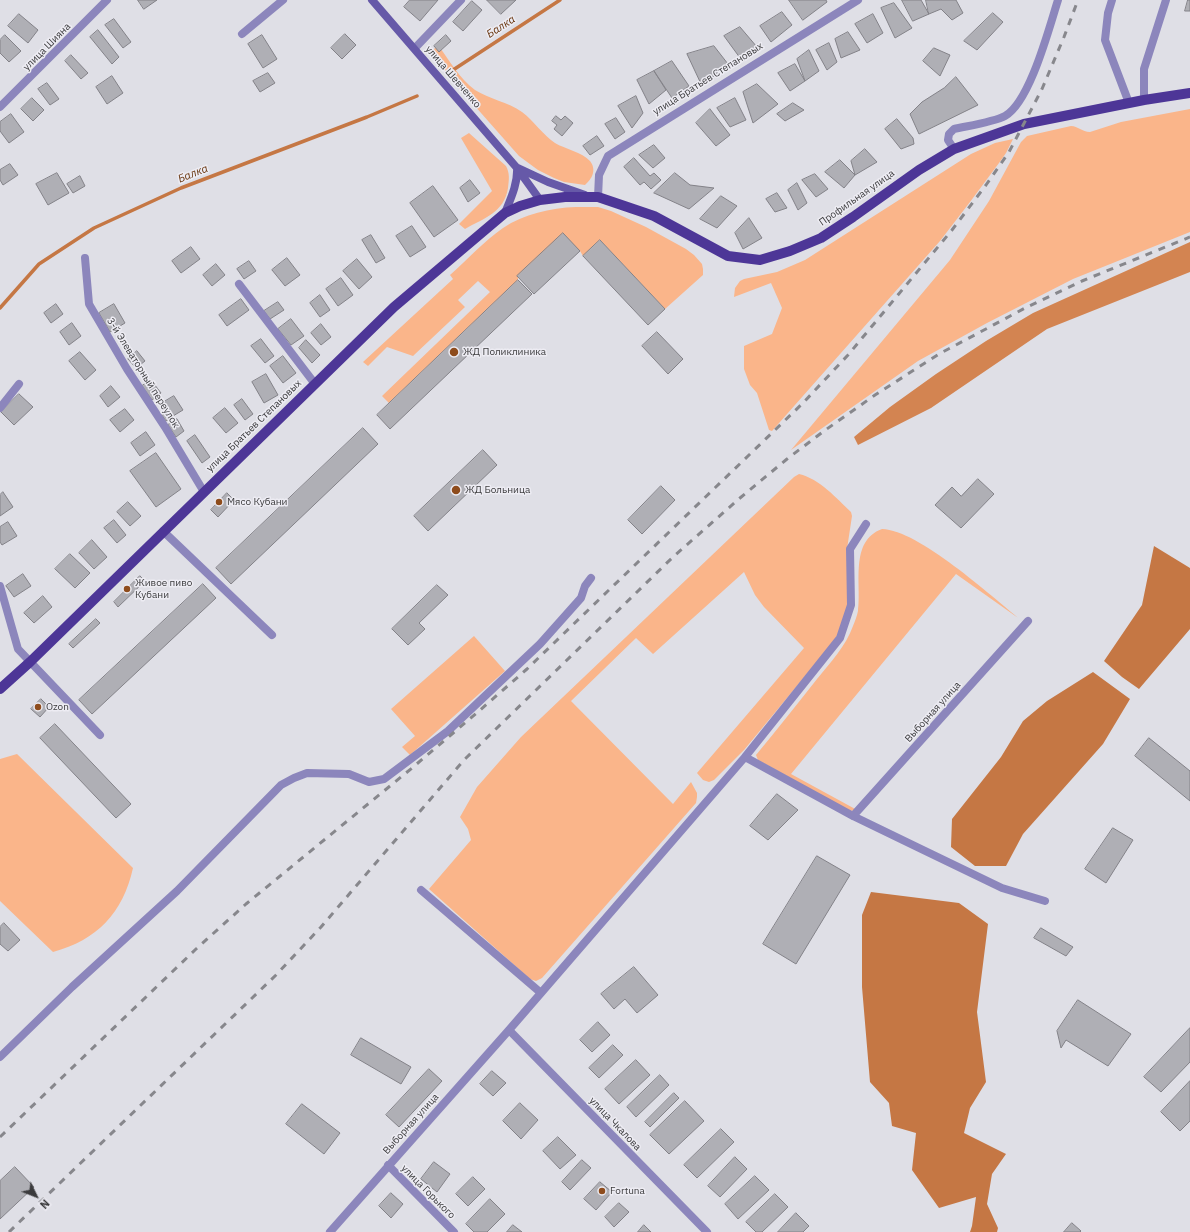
<!DOCTYPE html>
<meta charset="utf-8">
<style>
body{margin:0}
#map{position:relative;width:1190px;height:1232px;overflow:hidden;background:#dfdfe6;font-family:"IBM Plex Sans",sans-serif}
canvas{display:block}
.north{position:absolute;left:16px;top:1176px;width:40px;height:40px;-webkit-text-stroke:3px #edecf3;paint-order:stroke;rotate:133deg;font-size:11px;font-weight:700;line-height:16px;text-align:center;color:#3b3b3d}
.north::after{content:'';display:block;margin:auto;width:14px;height:18px;background:#3b3b3d;clip-path:polygon(50% 0,100% 100%,50% 72%,0 100%)}
</style>
<div id="map">
<canvas width="1190" height="1232"></canvas>
<div class="north">N</div>
</div>
<script>
const g = document.querySelector('canvas').getContext('2d');
g.lineJoin = 'round';
function paint(path, color) { g.fillStyle = color; g.fill(path, 'evenodd'); }
function trace(path, color, width, dash) { g.strokeStyle = color; g.lineWidth = width; g.lineCap = dash ? 'butt' : 'round'; g.setLineDash(dash || []); g.stroke(path); }
function label(font, color, halo, rows, align = 'center') {
  g.font = font + ' "IBM Plex Sans",sans-serif'; g.lineWidth = 3; g.setLineDash([]); g.textBaseline = 'middle'; g.strokeStyle = halo; g.fillStyle = color; for (const [text, x, y, turn = 0] of rows) {
    g.save(); g.translate(x, y); g.rotate((+turn || 0) * Math.PI / 180); g.textAlign = isNaN(turn) ? turn : align; if (halo) g.strokeText(text, 0, 0); g.fillText(text, 0, 0); g.restore();
  }
}
const green = new Path2D(`
 M438,45C449,60 460,79 475,90C489,99 508,102 522,112C534,121 543,135 555,143C565,149 582,152 590,161C597,170 592,179 585,185L564,182L554,178L538,170L519,156L451,79L432,51Z
 M1190,109V232L1073,279L987,323L918,361L791,450L950,260L989,201L1021,142L1027,136L1071,126C1078,126 1082,132 1090,132L1121,122Z
 M469,133L506,166C510,174 509,179 508,188C504,213 484,218 465,229L459,224L492,191L461,138Z
 M1013,139L1006,153L999,163L970,202L940,241L772,431L769,430L757,393L750,385L744,369V346L772,334L782,308L771,283L734,297L735,288L740,281L744,279L777,272L805,260L971,154L995,143Z
 M576,207H598L611,211L646,227L686,249L694,255L702,264L703,269V275L665,309L600,240L583,256L580,251L518,276V280L389,403L382,396L490,292L478,281L458,300L465,307L413,356L387,347L368,366L363,362L453,279L450,275C467,260 484,241 503,228C524,214 550,208 576,207Z
 M799,474C820,479 836,498 851,512L852,516L847,549L849,601L841,629L834,641L744,750L714,780L709,782L703,780L697,773L804,648L764,607L755,595L744,572L653,654L636,638L571,701L673,804L691,782L697,793V797L696,803L542,978L536,981L530,979L429,889L471,840L468,829L460,817L477,787L521,737L794,477Z
 M882,529C919,530 991,596 1021,620L956,574L791,774L857,810L850,811L758,760L756,755C777,730 797,704 817,679C830,663 846,646 853,626C855,621 857,616 858,611C862,585 849,541 882,529Z
 M474,636L505,671L410,755L402,747L415,736L391,709Z
 M17,754L133,868C123,913 97,940 53,952L0,901V759Z`);
const forest = new Path2D(`
 M1190,242V272L1047,329L931,408L858,445L854,437L890,407L936,374L986,341L1033,313Z`);
const water = new Path2D(`
 M1154,546L1190,568V629L1139,689L1122,677L1104,661L1142,605Z
 M1093,672L1130,699L1103,744L1023,834L1006,866H975L951,847L952,819L1001,757L1023,721L1047,701Z
 M871,892L959,903L988,924L977,1012L986,1082L970,1108L964,1133L1006,1154L992,1174L987,1204L998,1228L997,1232H970L972,1226L976,1197L939,1208L912,1170L916,1133L892,1126L889,1103L870,1082L862,987V915Z`);
const stream = new Path2D(`
 M453,70L560,0
 M0,308L39,264L94,228L181,188L367,117L417,96`);
const building = new Path2D(`
 M138,0H157L144,9Z
 M410,0H438L420,21L404,7Z
 M487,0H516L501,14Z
 M789,0H826L827,2L803,20Z
 M902,0H921L929,14L913,21Z
 M926,0H956L963,13L952,20L941,9L929,14Z
 M1188,0H1190V11H1185Z
 M472,1L482,10L463,31L453,22Z
 M894,3L912,28L895,38L881,8Z
 M782,12L792,25L771,42L760,26Z
 M993,13L1003,22L977,50L964,41Z
 M19,14L38,30L28,43L8,26Z
 M873,14L883,33L867,43L855,24Z
 M114,19L131,42L123,48L105,25Z
 M740,27L757,47L743,62L724,36Z
 M98,30L119,57L112,64L90,37Z
 M848,32L860,50L841,58L835,39Z
 M345,34L356,45L342,59L331,48Z
 M5,35L21,51L9,62L0,53V40Z
 M262,35L277,59L263,68L248,44Z
 M446,35L451,41L439,52L434,46Z
 M829,43L837,62L827,70L816,50Z
 M714,46L728,64L702,86L687,54Z
 M934,48L950,55L940,76L923,61Z
 M809,50L819,71L805,81L797,59Z
 M71,55L88,73L81,79L65,61Z
 M672,61L689,86L672,98L654,71Z
 M795,64L805,81L790,91L778,73Z
 M654,71L666,90L649,104L637,80Z
 M268,73L275,83L260,92L253,81Z
 M112,76L123,93L107,104L96,87Z
 M956,77L978,105L919,134L910,114L922,102L944,88Z
 M47,83L59,99L50,105L38,89Z
 M757,84L778,104L753,123L743,92Z
 M636,96L643,113L632,128L618,106Z
 M32,98L44,110L33,121L21,109Z
 M735,98L746,120L730,127L717,108Z
 M793,103L804,110L785,121L777,114Z
 M710,109L730,135L716,146L696,123Z
 M11,114L24,132L9,143L0,131V122Z
 M556,116L561,120L565,116L573,123L562,136L554,129L557,125L552,121Z
 M616,118L625,132L615,139L605,124Z
 M897,119L913,138L914,144L901,149L885,129Z
 M597,136L604,146L590,155L583,146Z
 M654,145L665,158L653,168L639,155Z
 M865,149L877,162L855,175L851,161Z
 M634,158L650,176L654,173L661,180L651,189L644,182L640,185L624,167Z
 M840,160L855,175L844,188L825,172Z
 M10,164L18,175L3,185L0,180V170Z
 M57,173L69,193L48,205L36,184Z
 M675,173L690,185L714,188L689,209L654,193Z
 M815,174L828,189L816,197L802,180Z
 M80,176L85,186L73,193L67,184Z
 M470,180L480,193L468,202L460,188Z
 M797,183L807,203L798,210L788,190Z
 M433,186L458,220L434,237L410,203Z
 M777,193L787,208L775,212L766,199Z
 M721,196L737,206L717,228L700,219Z
 M749,218L762,238L743,249L735,233Z
 M412,226L426,247L410,257L396,236Z
 M563,233L580,251L534,294L517,276Z
 M371,235L385,258L376,263L362,240Z
 M600,240L665,309L648,325L583,256Z
 M191,247L200,259L181,273L172,261Z
 M287,258L300,275L285,286L272,270Z
 M357,259L372,277L359,289L343,271Z
 M249,261L256,271L244,279L237,269Z
 M216,264L225,275L212,286L203,275Z
 M341,278L353,295L338,306L326,289Z
 M518,280L532,294L390,429L377,415Z
 M320,295L330,310L320,317L310,303Z
 M241,299L249,310L227,326L219,315Z
 M278,302L284,310L270,319L264,311Z
 M56,304L63,314L51,323L44,313Z
 M114,304L125,323L110,332L99,313Z
 M291,319L304,336L291,345L278,329Z
 M72,323L81,336L69,345L60,332Z
 M321,324L331,337L321,345L311,333Z
 M657,332L683,359L668,374L642,346Z
 M261,339L274,356L265,363L251,346Z
 M306,340L320,355L312,363L299,348Z
 M137,351L145,361L136,368L128,359Z
 M80,352L96,370L85,380L69,361Z
 M283,356L296,373L283,383L270,366Z
 M266,374L278,395L264,403L252,382Z
 M151,380L161,393L152,400L142,386Z
 M111,386L120,397L108,407L100,396Z
 M19,394L33,407L14,425L1,412Z
 M174,396L183,410L173,416L164,402Z
 M242,399L253,414L245,420L234,405Z
 M225,408L238,423L226,433L213,418Z
 M125,409L134,420L120,432L110,420Z
 M168,410L173,416L166,421L161,414Z
 M177,419L184,431L176,437L168,425Z
 M363,428L378,444L231,584L216,568Z
 M146,432L155,445L140,456L131,443Z
 M195,435L210,457L202,463L187,441Z
 M483,450L497,465L428,531L414,516Z
 M156,453L181,489L156,507L130,471Z
 M978,479L994,494L961,528L935,505L952,487L961,496Z
 M661,486L675,500L642,534L628,520Z
 M3,492L13,507L0,516V495Z
 M227,493L234,500L218,517L211,510Z
 M128,502L141,516L130,526L117,512Z
 M114,520L126,535L117,543L104,528Z
 M8,522L17,536L2,545L0,542V527Z
 M92,540L107,557L94,569L79,553Z
 M70,554L90,573L75,588L55,569Z
 M23,574L31,586L14,597L6,586Z
 M140,576L145,581L118,607L114,602Z
 M203,584L216,598L92,714L79,700Z
 M437,585L448,595L419,623L425,629L408,645L392,629Z
 M43,596L52,607L34,623L24,613Z
 M96,619L100,623L73,648L69,644Z
 M41,699L49,707L40,717L31,709Z
 M55,724L131,804L116,818L40,738Z
 M1149,738L1190,771V801L1135,756Z
 M777,794L798,810L768,840L750,826Z
 M1113,828L1133,840L1106,883L1085,869Z
 M817,856L850,875L796,964L763,944Z
 M4,923L20,940L8,951L0,944V927Z
 M1041,928L1073,947L1066,956L1034,938Z
 M634,967L658,995L637,1013L625,999L614,1009L601,994Z
 M1078,1000L1131,1034L1108,1066L1066,1040L1061,1048L1057,1031Z
 M598,1022L610,1035L592,1052L580,1040Z
 M1190,1028V1062L1161,1092L1144,1077Z
 M361,1038L411,1067L401,1084L351,1055Z
 M613,1045L623,1055L599,1078L589,1068Z
 M636,1060L650,1075L619,1104L605,1089Z
 M429,1069L442,1081L399,1127L386,1115Z
 M492,1071L506,1083L493,1096L480,1084Z
 M660,1075L669,1085L636,1117L627,1107Z
 M1190,1081V1121L1180,1131L1161,1112Z
 M674,1093L679,1098L650,1127L645,1122Z
 M685,1101L704,1121L669,1154L650,1135Z
 M520,1103L538,1120L521,1139L503,1121Z
 M302,1104L340,1133L324,1154L286,1124Z
 M721,1129L734,1142L697,1178L684,1165Z
 M558,1137L576,1155L560,1169L543,1151Z
 M735,1157L747,1169L720,1197L708,1186Z
 M582,1160L591,1168L570,1190L562,1182Z
 M434,1162L450,1174L437,1192L421,1179Z
 M15,1167L34,1187L0,1219V1181Z
 M755,1176L769,1190L738,1219L725,1204Z
 M473,1177L485,1189L468,1206L456,1194Z
 M600,1182L612,1192L596,1210L584,1199Z
 M391,1193L403,1204L391,1218L379,1206Z
 M775,1194L788,1207L762,1232H756L746,1222Z
 M490,1199L505,1214L487,1232H474L466,1224Z
 M619,1203L629,1212L614,1227L605,1217Z
 M796,1213L809,1226L803,1232H778Z
 M1072,1223L1081,1231L1080,1232H1064Z
 M513,1225L522,1232H507Z
 M644,1225L651,1232H638Z`);
const minor = new Path2D(`
 M1112,0L1108,13L1105,40L1129,103
 M242,34L283,0
 M415,48L461,0
 M1144,100V69L1166,0
 M0,107L107,0
 M954,149L948,140L949,134L954,129C967,126 994,122 1005,116C1030,102 1049,28 1058,0
 M598,197L599,175L608,156L858,0
 M85,258L89,304L127,369L165,427L204,492
 M239,284L315,384
 M0,408L19,384
 M163,531L272,635
 M0,586L18,649L100,735
 M745,757L853,816L917,847L1002,888L1045,901
 M853,816L1028,621
 M421,890L541,993
 M509,1030L707,1232
 M0,1057L72,987L177,891L281,785L294,778L307,773L349,774L369,782L384,779L448,731L540,644L581,598L585,586L591,578
 M388,1165L454,1232
 M330,1232L509,1030L745,757L840,638L851,605L850,549L866,524`);
const secondary = new Path2D(`
 M372,0L517,168L540,200
 M518,168L548,182L585,195
 M505,213C511,198 518,183 517,168`);
const primary = new Path2D(`
 M0,689L30,662L394,307L505,213L520,206L540,200L565,197H598L654,216L728,256L760,260L790,251L821,238L853,217L919,170L954,149L1024,124L1144,100L1190,93`);
const rail = new Path2D(`
 M0,1137L196,949L246,904L412,768L479,711L527,669L803,403L848,355L952,230L986,185L1009,152L1042,89L1064,37L1078,0
 M9,1232L276,975L321,927L464,760L673,557L740,498L787,459L824,431L875,395L939,354L1027,307L1082,281L1190,237`);
const markers = [
 [454,352,5,"#8e4c1c"],
 [456,490,5,"#8e4c1c"],
 [219,502,4,"#8e4c1c"],
 [127,589,4,"#8e4c1c"],
 [38,707,4,"#8e4c1c"],
 [602,1191,4,"#8e4c1c"]
];
const streetNames = [
 ["улица Шияна",47,47,-45],
 ["улица Шевченко",453,77,49],
 ["улица Братьев Степановых",708,79,-32],
 ["Профильная улица",857,198,-35],
 ["3-й Элеваторный переулок",143,373,58],
 ["улица Братьев Степановых",254,426,-44],
 ["Выборная улица",933,712,-48],
 ["Выборная улица",411,1124,-48],
 ["улица Чкалова",615,1124,46],
 ["улица Горького",428,1192,45]
];
const poiNames = [
 ["ЖД Поликлиника",463,352],
 ["ЖД Больница",465,490],
 ["Мясо Кубани",227,502],
 ["Живое пиво",135,583],
 ["Кубани",135,595],
 ["Ozon",46,707],
 ["Fortuna",610,1191]
];
const waterNames = [
 ["Балка",501,27,-33],
 ["Балка",193,174,-22]
];
paint(green, '#fab58a');
paint(forest, '#d38451');
paint(water, '#c57744');
trace(stream, '#c57744', 3.5);
paint(building, '#afafb5');
trace(building, '#838288', 1);
trace(minor, '#8c86bc', 8);
trace(secondary, '#6659a8', 8);
trace(primary, '#4d3697', 10);
trace(rail, '#87878c', 3, [7, 7]);
for (const [x, y, r, color] of markers) { const dot = new Path2D(); dot.arc(x, y, r, 0, 2 * Math.PI); g.fillStyle = color; g.fill(dot); trace(dot, '#edecf3', 1.5); }
label('10px', '#3b3b3d', '#edecf3', streetNames);
label('10px', '#3b3b3d', '#edecf3', poiNames, 'left');
label('italic 11px', '#66320a', '#edecf3', waterNames);
</script>
